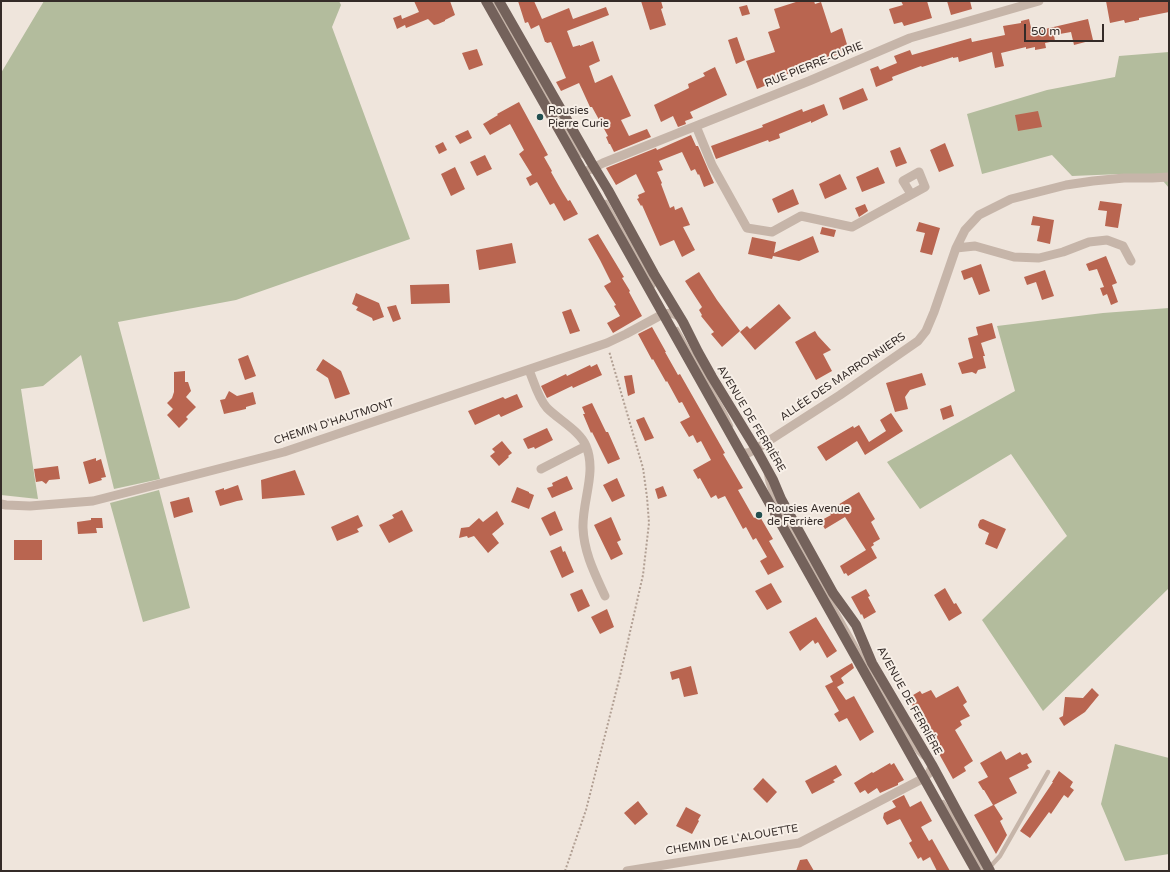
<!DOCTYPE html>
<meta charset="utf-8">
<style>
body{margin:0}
#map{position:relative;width:1170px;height:872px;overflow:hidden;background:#efe5dc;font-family:"Varela Round",sans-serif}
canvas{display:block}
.frame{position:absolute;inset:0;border:2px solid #342b28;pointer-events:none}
.scale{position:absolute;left:1024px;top:24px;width:80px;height:18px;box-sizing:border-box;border:2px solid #342b28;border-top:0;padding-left:5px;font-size:12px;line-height:14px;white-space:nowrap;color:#342b28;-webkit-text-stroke:3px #f7efe7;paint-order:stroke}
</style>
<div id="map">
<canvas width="1170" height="872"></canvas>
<div class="frame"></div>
<div class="scale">50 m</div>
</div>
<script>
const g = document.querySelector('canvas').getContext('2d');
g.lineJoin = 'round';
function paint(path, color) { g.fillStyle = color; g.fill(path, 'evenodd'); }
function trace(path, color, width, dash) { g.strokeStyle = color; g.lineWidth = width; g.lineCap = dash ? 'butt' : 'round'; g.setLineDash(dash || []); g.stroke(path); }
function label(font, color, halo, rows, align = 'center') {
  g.font = font + ' "Varela Round",sans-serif'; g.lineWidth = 4; g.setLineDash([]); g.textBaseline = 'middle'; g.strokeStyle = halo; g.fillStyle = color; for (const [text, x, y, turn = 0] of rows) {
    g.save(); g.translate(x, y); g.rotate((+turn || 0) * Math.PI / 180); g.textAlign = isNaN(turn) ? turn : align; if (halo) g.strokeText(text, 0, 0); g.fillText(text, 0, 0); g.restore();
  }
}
const green = new Path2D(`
 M44,1H339L341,5L332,27L410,239L236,300L118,322L160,479L114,489L81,355L43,386L21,389L38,499L1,495V73Z
 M1169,52V188L1158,175L1121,174L1072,176L1052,155L982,174L967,114L1047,90L1115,77L1119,56Z
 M1169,308V588L1043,711L982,620L1067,536L1011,454L920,509L887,462L1015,391L997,326L1103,313Z
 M159,490L190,608L143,622L110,503Z
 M1115,744L1169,758V854L1125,861L1101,804Z`);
const building = new Path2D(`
 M414,1H450L455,15L445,20V21L438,24L434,25L428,19L406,28L405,25L397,29L393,18L401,15L402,19L419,12Z
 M518,1H534L542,19L569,8L573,19L606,7L609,15L567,31L573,47L580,45V46L593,41L600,61L589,66L595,83L612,75L631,116L621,120L629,136L647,129L651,137L614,152L610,144H609L606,137L608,136L592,107H590L579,83L561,91L556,82L566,78L551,42L547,43L546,42H545L539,25L531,29L528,22L525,23Z
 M641,1H661L663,8L661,9L666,25L650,30Z
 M799,1H814L815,4L821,2L831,33L842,28L849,51L799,67L800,69L778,78L779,80L757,89L746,61L775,52L768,32L780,28L774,9Z
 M901,1H927L932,18L904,26L902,22L894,24L889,9L903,5Z
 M947,1H970L972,9L951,15Z
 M1106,1H1169V12L1139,18V20L1125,23L1124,20L1110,23Z
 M747,5L750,14L742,16L739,7Z
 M1029,19L1032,32L1088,19L1093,40L1074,45L1071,32L1054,35L1055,41L1045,43L1046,48L1035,50V47L1026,49V47L1001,53L1004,66L995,68L992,52L959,62L958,57L953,58V57L922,67L921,66L892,77L893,80L876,87L870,69L878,66L880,70L897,63L894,56L910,50L912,55L971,38L972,42L1005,35L1003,26L1021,23V21Z
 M737,37L745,60L736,64L728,40Z
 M477,49L483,65L469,70L462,53Z
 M715,67L727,95L690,112L693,118L685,121L686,124L678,127L673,116L661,122L654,105L689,88L688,84L705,76L703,73Z
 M863,88L868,100L843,110L839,98Z
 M519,102L548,155L544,157L552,171L551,172L563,193L568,201L570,200L578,214L564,221L554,203L550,205L537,182L530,186L526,178L532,175L519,154L524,150L510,124L490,135L483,124L498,115L497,114Z
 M824,104L828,115L811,123V121L779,134L780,138L769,142L768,140L716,159L711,146L763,127L762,125L802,109L803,112Z
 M1038,111L1042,127L1018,131L1015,115Z
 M468,130L472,138L460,144L455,136Z
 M691,135L696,146H698L714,183L704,187L699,174L698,175L695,169L691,171L682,152L659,161L663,170L657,172L662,183L661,184L670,208L674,206L675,210L682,207L690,225L683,227L695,250L682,257L674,240L660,246L642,205L641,206L637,199L639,198L638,195L645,192L636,174L616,185L606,168L656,148L657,150Z
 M443,142L447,150L439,154L435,146Z
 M945,143L954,166L939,172L930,150Z
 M900,147L907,163L896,167L890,151Z
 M485,155L492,169L477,176L470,162Z
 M455,167L465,189L451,196L441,174Z
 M878,167L885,183L862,192L856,177Z
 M840,174L847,189L825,199L819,184Z
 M793,189L799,204L778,213L772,199Z
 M1100,201L1122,204L1118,228L1105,226L1107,211L1098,210Z
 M865,204L868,211L859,217L855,208Z
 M1033,216L1054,220L1050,244L1037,241L1040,226L1031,225Z
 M919,222L940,228L932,255L920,252L925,233L916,231Z
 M822,227L836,230L834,237L820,234Z
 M598,234L624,277L622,278L630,291L629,292L642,316L613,333L607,323L620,316L614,306L616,305L604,286L611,282L600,260L588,239Z
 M813,236L819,252L799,261L773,256L772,259L748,254L752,237L776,242L774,253Z
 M512,243L516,263L479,270L476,250Z
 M1106,256L1117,283L1112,285L1118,302L1111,305L1107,294L1103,296L1100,288L1104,287L1097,269L1089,271L1086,264Z
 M981,264L990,291L979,295L972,277L964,280L961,271Z
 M1045,270L1054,296L1042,300L1036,282L1027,285L1024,277Z
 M699,272L717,300L740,331L722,347L711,334L714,332L701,316L702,315L699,310L702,307L685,281Z
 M449,284L450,303L411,304L410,285Z
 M356,293L379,303L384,317L373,321L372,318L356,310L358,307L352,304Z
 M779,304L791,318L755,350L740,332L747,326L750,329Z
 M396,305L401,319L393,322L387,307Z
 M571,309L580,331L570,334L562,312Z
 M992,323L996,338L981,343L985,356H983L986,368L978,370L976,374L972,372L962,374L958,363L973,358L968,338L978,335L976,327Z
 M652,327L666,352H665L678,375L680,374L725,453L723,454L743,488L738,490L754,518L759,515L773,539L769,541L784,567L768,575L760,561L767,557L756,538L753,540L746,527L743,529L725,496L718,499L716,495L711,498L700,478L698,479L693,470L711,460L701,441L697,443L693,435L689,437L680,422L690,417L682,402L679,403L667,381L666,382L653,359L652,360L638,334Z
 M815,331L818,336L831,350L823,354L832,371L816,380L795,342Z
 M248,355L256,376L245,380L238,359Z
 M323,359L341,371L350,394L335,399L328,378L316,370Z
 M597,364L602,375L573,388L572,386L547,398L541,386L566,374L567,376L590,365L591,367Z
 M185,371V382H188L191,391L186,397L196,407L186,417L188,419L179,428L167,415L173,409L167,403L172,398L174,392V372Z
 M922,373L926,385L910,390L905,397L908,409L895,412L886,383Z
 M632,375L635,393L628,396L624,376Z
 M229,391L237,396L253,392L256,404L246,407V409L224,414L220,400L225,399Z
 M517,394L523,407L501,417L499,414L475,425L468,411L503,397L505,399Z
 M592,403L606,432H608L620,459L608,464L592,432L591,433L583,414H585L582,407Z
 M951,405L954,416L943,420L940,409Z
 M891,413L903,431L865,455L857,441L826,461L817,447L853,426L854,428L859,425L869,442L886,431L880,420Z
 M644,417L654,438L645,441L636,420Z
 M547,428L553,440L535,449L534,447L528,449L523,439Z
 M502,441L512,453L508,456L509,457L499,466L490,456L495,452L492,449Z
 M96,458V461L101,459L106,477L101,478L102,480L89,484L83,462Z
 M58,466L60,479L49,480L46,484L42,481L36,482L34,469Z
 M295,470L305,495L262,499L261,480Z
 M567,476L573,489L552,498L547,488L553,486L552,483Z
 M617,478L625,496L612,502L603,485Z
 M238,485L243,500L237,501L220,506L215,491L224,488V490Z
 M663,486L667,496L658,499L655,489Z
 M517,487L529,492V493L534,495L529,509L511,502Z
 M859,492L875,519L871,522L880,539L873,543L874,545L871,547L877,558L848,576L846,573L844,574L840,566L866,550L845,517L825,529L820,521L831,515L828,511Z
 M189,497L193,512L174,518L170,502Z
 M402,510L413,531L389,543L379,525L394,518L392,515Z
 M497,511L504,524L492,534L499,543L488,553L474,536L468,538L467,536L459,538L461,528L469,527L479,518L483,522Z
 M555,511L563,530L550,536L541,518Z
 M358,515L363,526L357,529L359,532L337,541L331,527Z
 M611,517L621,540L617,542L623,554L611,560L594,525Z
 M91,518H102L103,528H96L97,533L78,534L77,522L91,520Z
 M983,519L1006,529L997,549L985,544L989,533L979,528L978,525L980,520Z
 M14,540H42V560H14Z
 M561,546L563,552L565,551L574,572L562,578L550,551Z
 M771,583L782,602L767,610L755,591Z
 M945,588L954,604L956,603L962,613L949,621L934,595Z
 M582,589L590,606L578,612L570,594Z
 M866,589L870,596L868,597L876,612L864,619L862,614L861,615L851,597Z
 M607,609L614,627L600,634L591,617Z
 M816,617L837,651L827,658L818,642L815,644L813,640L800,651L789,632Z
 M852,663L854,668L841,678L844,683L837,687L846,700L854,696L874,732L860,741L847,718L839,722L834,714L839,711L825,686L833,682L830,676Z
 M691,666L698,694L684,697L679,678L672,680L670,672Z
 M958,686L967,702L963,705L970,716L960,721L962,725L955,730L973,761L964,767L966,771L953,779L908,698L920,691L922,694L931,690L936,698Z
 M1092,688L1099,695L1085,712L1064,726L1059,718L1063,716L1065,697L1083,698Z
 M1001,751L1006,760L1020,752L1022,755L1027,753L1032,762L1027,765L1029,768L1009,778L1017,793L994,805L1003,819L1000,821L1007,835L996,854L974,815L993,805L984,790H983L978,782L988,777L980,763Z
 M890,763L891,765L894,763L904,780L898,783V785L880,793L877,788L868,794L865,790L860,793L854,783L872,772L873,773Z
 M836,765L842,775L833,780L835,782L812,794L805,781Z
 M1059,771L1073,782L1070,787L1074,790L1068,798L1064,795L1051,814L1049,812L1030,838L1020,831L1053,782H1052Z
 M763,778L777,792L767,803L753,789Z
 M904,795L910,807L921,801L932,821L921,827L929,841L932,839L950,871H937L930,857L923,861L921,857L918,859L909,843L912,841L900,819L887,825L883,818L884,813L896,807L892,801Z
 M638,801L648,814L635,825L624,813Z
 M686,807L701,815L698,820L699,821L692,834L676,826Z
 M807,859L814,871H796L800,860Z`);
const path = new Path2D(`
 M565,871L586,810L620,676L643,575L649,523L647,497L643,468L609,351`);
const lane = new Path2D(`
 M492,1L580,154L585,157
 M606,202L653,286
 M677,329L725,413L731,426
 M766,474C768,487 773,497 779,509L908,738L918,752L923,757
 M943,802L953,817L983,871
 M983,871L989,868L1000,856L1048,772`);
const street = new Path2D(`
 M696,126L712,165L747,228L772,232L801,216L852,227L925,187L919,172L903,181L911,194
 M583,173L603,163L809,81L910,38L1039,1
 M956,248L975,246L1014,257L1039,258L1063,252L1089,242L1107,240L1123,246L1131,261
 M529,370C534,382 538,398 547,408C559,420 580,431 586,446C597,472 582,501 583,528C584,553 595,574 605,596
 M742,453H748L756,449L840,395L918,341L926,331L934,312L956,248L965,230L979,215L1011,199L1066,185L1093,181L1124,178H1152L1169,177
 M541,469L586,446
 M1,504L6,505L30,506L93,501L284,452L607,343L626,334L663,314L672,313L679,316
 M627,871L799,843L924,778L930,772L932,766`);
const primary = new Path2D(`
 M486,1L621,239L976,871
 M499,1L591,162L608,190L654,274L683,322L698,352L712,377L756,449L773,480L781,499L833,593L856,625L872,663L932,765L959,815L990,871`);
const markers = [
 [540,117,4,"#224f50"],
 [759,515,4,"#224f50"]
];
const streetNames = [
 ["RUE PIERRE-CURIE",814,65,-22],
 ["ALLÉE DES MARRONNIERS",843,377,-34],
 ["AVENUE DE FERRIÈRE",751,419,59],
 ["CHEMIN D'HAUTMONT",334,422,-18],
 ["AVENUE DE FERRIÈRE",909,701,61],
 ["CHEMIN DE L'ALOUETTE",732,840,-10]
];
const poiNames = [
 ["Rousies",548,111],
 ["Pierre Curie",548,124],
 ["Rousies Avenue",767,509],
 ["de Ferrière",767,522]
];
paint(green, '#b3bc9d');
paint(building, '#b96550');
trace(path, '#b19f93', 2, [2, 2]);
trace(lane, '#c6b5a9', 4.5);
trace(street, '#c6b5a9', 9);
trace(primary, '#74625b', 10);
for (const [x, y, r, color] of markers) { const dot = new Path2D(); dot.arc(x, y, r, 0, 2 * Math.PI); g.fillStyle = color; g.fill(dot); trace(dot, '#f7efe7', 1.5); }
label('11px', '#342b28', '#f7efe7', streetNames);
label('11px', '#342b28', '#f7efe7', poiNames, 'left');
</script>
